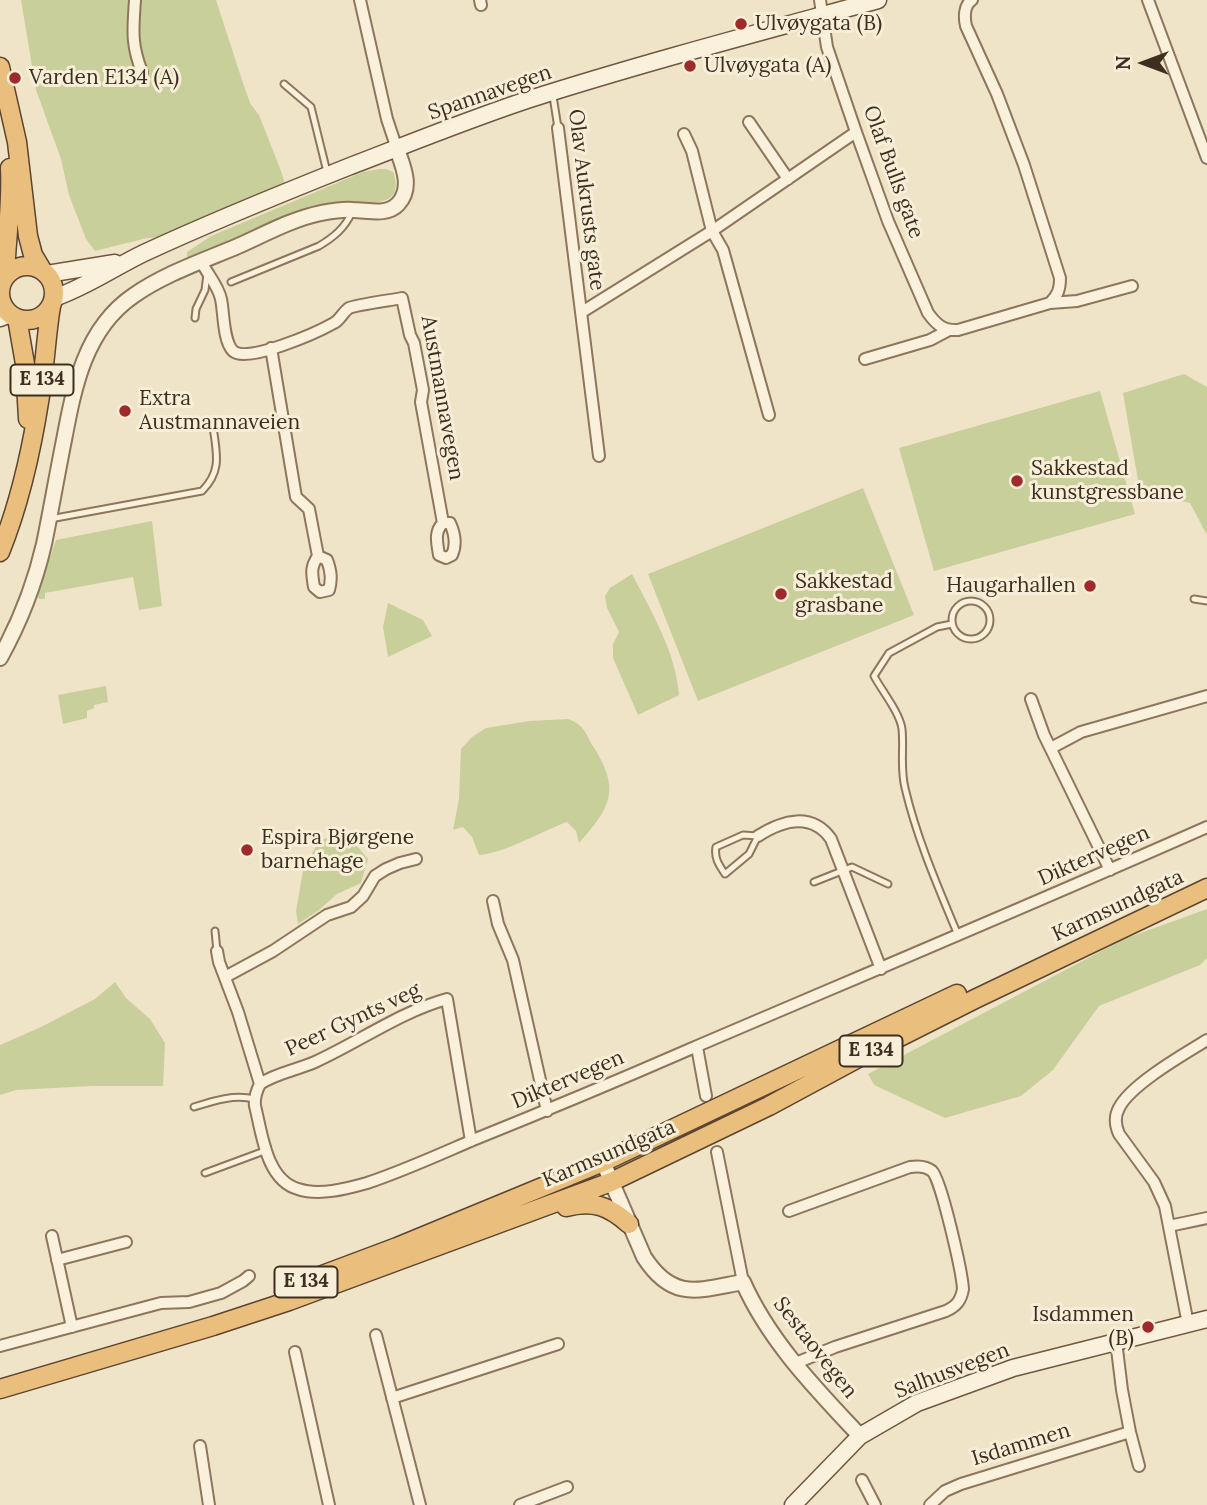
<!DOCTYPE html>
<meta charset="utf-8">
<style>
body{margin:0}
#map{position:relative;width:1207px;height:1505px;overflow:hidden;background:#f0e4c8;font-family:Lora,serif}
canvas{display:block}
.north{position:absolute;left:1109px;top:28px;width:70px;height:70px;-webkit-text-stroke:5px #f7eed8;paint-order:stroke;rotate:270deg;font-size:19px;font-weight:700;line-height:28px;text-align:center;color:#3d2e20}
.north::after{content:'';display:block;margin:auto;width:24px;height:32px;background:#3d2e20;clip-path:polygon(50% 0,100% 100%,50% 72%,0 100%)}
</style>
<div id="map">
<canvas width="1207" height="1505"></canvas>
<div class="north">N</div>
</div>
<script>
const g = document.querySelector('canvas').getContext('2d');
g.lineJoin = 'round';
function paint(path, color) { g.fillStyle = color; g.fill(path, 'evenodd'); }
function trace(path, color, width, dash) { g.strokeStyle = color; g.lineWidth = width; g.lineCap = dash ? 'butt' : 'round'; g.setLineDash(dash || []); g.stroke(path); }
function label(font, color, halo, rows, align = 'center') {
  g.font = font + ' Lora,serif'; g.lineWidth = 6; g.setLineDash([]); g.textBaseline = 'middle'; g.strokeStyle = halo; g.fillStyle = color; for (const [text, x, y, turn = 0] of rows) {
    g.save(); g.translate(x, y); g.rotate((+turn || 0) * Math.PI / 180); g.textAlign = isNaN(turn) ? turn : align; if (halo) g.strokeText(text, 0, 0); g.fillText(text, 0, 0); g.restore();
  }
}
const green = new Path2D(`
 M21,0H216L241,77L250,103L259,115L281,171L288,193V199L257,214L198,231L196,235L147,238L95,251L86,239L69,195L61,159L36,90Z
 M379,169H386L393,172C408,213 358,201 335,203C322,204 309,208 297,212L187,260V252L211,236L363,172Z
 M1184,374L1207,387V535L1190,503L1140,492L1123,393Z
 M1100,391L1135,514L934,571L899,448Z
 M863,488L914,615L698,701L648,574Z
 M152,521L162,606L139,610L133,577L45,593V599H39L37,595L56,540Z
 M632,574C651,611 676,652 679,695L638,715L613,658V644L619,632L607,608L605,596L610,588Z
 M388,603L423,620L432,636L388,657L383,627Z
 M106,686L108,702L94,705V708L87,711V718L63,724L58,695Z
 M568,719C583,724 585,732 593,746C621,790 611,807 579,843L576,831L567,822C542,831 503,854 479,855L472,837L463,827L453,830L459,799L461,749L472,737L486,728L529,721Z
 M344,830L368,859L361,883L337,894L318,911L298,924L296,911L303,871L318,842Z
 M1207,909V958L1200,965L1099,1006L1053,1070L1021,1096L945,1118L874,1085L868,1074L1124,939Z
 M115,982L126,998L150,1019L165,1043L163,1086H92L16,1090L0,1095V1045L41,1027L95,999Z`);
const service = new Path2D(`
 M284,84L311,107L327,172
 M553,96L558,128
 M231,282L319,246C334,237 345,228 352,212
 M195,318L196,309L205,290L207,274
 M50,519L202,491C223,470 216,452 213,426
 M1194,599L1207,601
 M952 620a19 19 0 1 1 38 0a19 19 0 1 1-38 0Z
 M952,624L937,627L889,653L874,676C882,691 900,713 902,729C904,748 900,768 905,788C917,839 938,887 958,935
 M743,835L758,836L749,854L725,874C719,865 714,858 716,847Z
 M814,882L852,867L888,884
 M215,931L217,951
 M194,1107C213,1101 234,1094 254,1099
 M205,1173L267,1150`);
const minor = new Path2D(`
 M135,0C133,30 131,44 142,72
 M360,0L387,119L397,149
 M480,0L481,5
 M820,0L827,47L856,132L888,221L928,313C936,324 943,331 958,330L1050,303C1058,295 1060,289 1060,278L1024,165L997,94L966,26C964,17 964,5 972,0
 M1148,0L1207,158
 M749,122L788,179
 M558,128L599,456
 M684,134L692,151L712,231L723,250L769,415
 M201,261C207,274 218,285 221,299C224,313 223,341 233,351C247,364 318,332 334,323C340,320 343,312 349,308C355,305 392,300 402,298L410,335L414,343L423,390L421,402L443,523C434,532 437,542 439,555L446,558L452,555C457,544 455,534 450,523H443
 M1050,303L1077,301L1132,286
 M582,312L712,231L856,132
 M271,348L296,497L309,509L318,556C310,568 312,574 314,587L320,592L329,590C332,579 331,571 327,560L318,556
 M865,359L930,340L949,330
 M1031,699L1044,735L1110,870
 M1051,748L1081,732L1207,696
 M758,836C783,820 812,812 831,839L881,969
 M493,901L498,924L513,960L547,1111
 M217,951L219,962L238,1012L260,1084C256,1092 254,1098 255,1106C262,1133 266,1180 298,1189C319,1196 346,1189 367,1183C403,1171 438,1155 473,1140C545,1111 617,1081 688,1050C861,976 1035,903 1207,827
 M225,977L273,951L327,915L351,907L363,896L375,876L386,869L400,863L416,859
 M697,1047L706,1096
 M260,1084C276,1073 297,1070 315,1062C359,1042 400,1012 447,999L471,1141
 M717,1152L743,1282
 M789,1211L910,1167C917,1166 926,1166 932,1171C941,1179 962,1272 963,1289C961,1300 957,1306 946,1311L835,1347L796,1363
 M1169,1226L1207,1218
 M52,1236L72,1327
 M57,1260L126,1242
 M1188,1324L1165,1206L1154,1182L1119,1134C1115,1125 1114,1117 1119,1108C1130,1085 1184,1054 1207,1040
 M376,1335L420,1505
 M1116,1341L1122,1390L1130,1432L1139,1466
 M0,1346L161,1303L189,1302L221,1293L243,1281L249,1276
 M295,1352L329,1505
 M392,1398L558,1344
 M200,1446L209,1505
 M862,1480L875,1505
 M520,1505L567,1487
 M930,1505L945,1491L961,1484L1130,1432`);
const tertiary = new Path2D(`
 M0,658C20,622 35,583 44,544C51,510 57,475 64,440C74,387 85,329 133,296C164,274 203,261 238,246C265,234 292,219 321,213C332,211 342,209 353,210C368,210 387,216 398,204C413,188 403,166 397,149
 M603,1162L644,1257C673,1302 699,1290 743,1282C769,1341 816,1389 860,1436`);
const secondary = new Path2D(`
 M47,274L115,263
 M0,287H1
 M54,298C86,287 113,268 144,253C211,222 280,194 348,167C408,144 467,120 527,100C643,63 761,32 878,0
 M0,318L11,314
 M793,1505L860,1436L917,1403L1013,1368L1207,1319`);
const trunk = new Path2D(`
 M0,67L17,142L28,236L33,255L42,270
 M0 293a27 27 0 1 1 54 0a27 27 0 1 1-54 0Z
 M5,277C6,240 12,205 10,168
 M17,318L25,364L28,419
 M0,552C20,503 32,448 40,396C45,366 46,336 51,306
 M566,1207C593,1200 609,1206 629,1224
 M301,1283L397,1247L603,1162L957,994
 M0,1389L213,1326L289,1301L611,1182L769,1106L860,1057L975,999L1207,888`);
const markers = [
 [741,24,7,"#9e2a2b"],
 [690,66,7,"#9e2a2b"],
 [15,78,7,"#9e2a2b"],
 [125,411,7,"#9e2a2b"],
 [1017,481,7,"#9e2a2b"],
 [1090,586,7,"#9e2a2b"],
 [781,594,7,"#9e2a2b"],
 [247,850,7,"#9e2a2b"],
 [1148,1327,7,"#9e2a2b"]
];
const shields = [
 [42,380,63],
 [871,1051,63],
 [306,1282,63]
];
const shieldNames = [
 ["E 134",42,380],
 ["E 134",871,1051],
 ["E 134",306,1282]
];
const poiNames = [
 ["Ulvøygata (B)",755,24],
 ["Ulvøygata (A)",704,66],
 ["Varden E134 (A)",29,78],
 ["Extra",139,399],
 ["Austmannaveien",139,423],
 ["Sakkestad",1031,469],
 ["kunstgressbane",1031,493],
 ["Sakkestad",795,582],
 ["grasbane",795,606],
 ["Haugarhallen",1076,586,"right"],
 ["Espira Bjørgene",261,838],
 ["barnehage",261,862],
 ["Isdammen",1134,1315,"right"],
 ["(B)",1134,1339,"right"]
];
const streetNames = [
 ["Spannavegen",490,93,-19],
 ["Olaf Bulls gate",893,172,70],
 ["Olav Aukrusts gate",586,200,83],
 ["Austmannavegen",442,398,80],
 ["Diktervegen",1094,856,-24],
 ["Karmsundgata",1118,906,-25],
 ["Peer Gynts veg",353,1020,-25],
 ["Diktervegen",568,1080,-23],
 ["Karmsundgata",609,1154,-23],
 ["Sestaovegen",815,1348,52],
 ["Salhusvegen",952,1371,-21],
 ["Isdammen",1021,1445,-17]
];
paint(green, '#c9cf9b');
trace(service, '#8d765c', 9);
trace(minor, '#8d765c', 14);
trace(tertiary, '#8d765c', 18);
trace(secondary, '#6f573f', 19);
trace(trunk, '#5b4430', 21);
trace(service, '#faf1dc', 5);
trace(minor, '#faf1dc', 10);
trace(tertiary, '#faf1dc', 14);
trace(secondary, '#faf1dc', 16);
trace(trunk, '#eabe7c', 18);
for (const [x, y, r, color] of markers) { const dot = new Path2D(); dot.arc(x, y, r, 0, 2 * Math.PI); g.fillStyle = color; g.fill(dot); trace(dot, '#f7eed8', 2.5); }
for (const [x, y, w] of shields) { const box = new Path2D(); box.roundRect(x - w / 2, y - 15.5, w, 31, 5); g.fillStyle = '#f7eed8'; g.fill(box); trace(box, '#3d2e20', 2); }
label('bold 19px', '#3d2e20', null, shieldNames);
label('21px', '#3d2e20', '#f7eed8', poiNames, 'left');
label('21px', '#3d2e20', '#f7eed8', streetNames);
</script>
